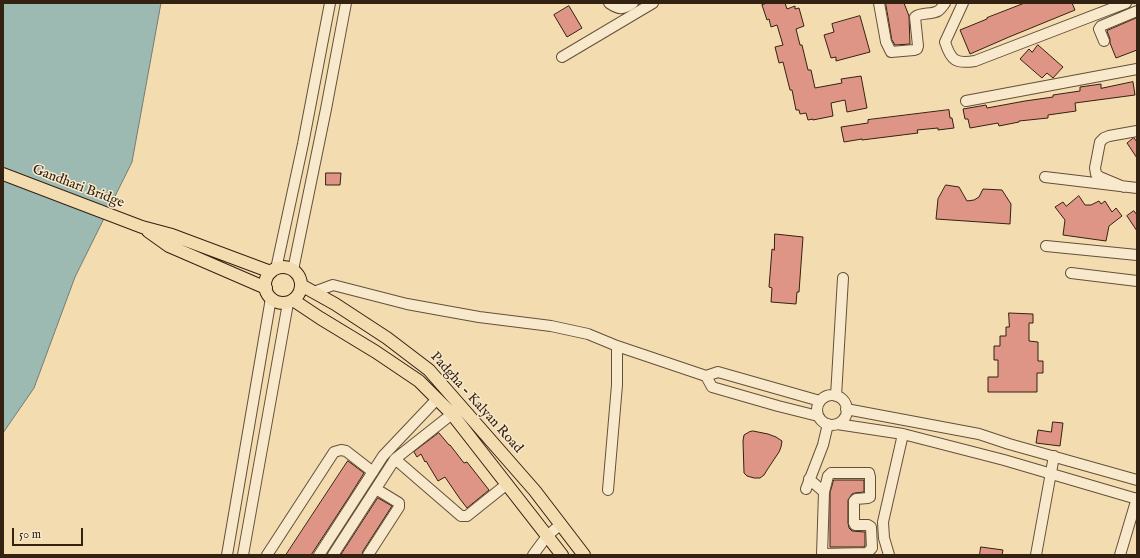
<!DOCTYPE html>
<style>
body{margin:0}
#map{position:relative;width:1140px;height:558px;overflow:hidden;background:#f4dcb1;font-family:"IM FELL English",serif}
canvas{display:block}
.frame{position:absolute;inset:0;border:4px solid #332111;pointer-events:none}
.scale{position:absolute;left:12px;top:528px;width:71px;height:18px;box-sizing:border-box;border:2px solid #332111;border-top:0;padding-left:5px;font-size:12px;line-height:14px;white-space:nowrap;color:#332111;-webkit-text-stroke:3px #f8e8cc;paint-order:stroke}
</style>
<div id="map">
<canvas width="1140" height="558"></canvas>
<div class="frame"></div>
<div class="scale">50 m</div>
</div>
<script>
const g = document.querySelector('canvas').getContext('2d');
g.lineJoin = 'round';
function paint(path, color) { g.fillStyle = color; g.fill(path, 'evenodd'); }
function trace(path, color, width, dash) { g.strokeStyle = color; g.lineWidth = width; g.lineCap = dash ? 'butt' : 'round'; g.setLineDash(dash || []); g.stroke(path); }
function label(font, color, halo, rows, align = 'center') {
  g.font = font + ' "IM FELL English",serif'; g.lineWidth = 3; g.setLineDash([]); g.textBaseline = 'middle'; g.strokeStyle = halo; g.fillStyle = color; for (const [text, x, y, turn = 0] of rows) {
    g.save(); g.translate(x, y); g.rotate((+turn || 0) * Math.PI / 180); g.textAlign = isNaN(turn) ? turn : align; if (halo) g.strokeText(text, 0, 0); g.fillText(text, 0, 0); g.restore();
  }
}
const water = new Path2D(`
 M3,3H161L132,162L75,277L34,388L3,433Z`);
const building = new Path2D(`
 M768,3H785L787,9L795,6V9L799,8L804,26L796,29L800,45H802L808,70H811L815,88L842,83L841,79L861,76L867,108L847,112L845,100L831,103L833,116L813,120V119L808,120L806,113L800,114L799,110H796L792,90H790L783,62L779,63L775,47L783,45L777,25L771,27L769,19L767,20L762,5Z
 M886,3H904L909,16L910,44L895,45L892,40Z
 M1025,3H1072L1075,10L1009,37L970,54L960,30L987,19V18Z
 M569,6L582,28L567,37L554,15Z
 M860,16L870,52L836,61V57L831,58L824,35L834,32L832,24Z
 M1137,18V50L1116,58L1110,43V39L1107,31Z
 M1038,45L1063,67L1053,78L1047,73L1042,78L1020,59L1029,49L1032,52Z
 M1133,82L1135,95L1075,103L1076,111L1048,115V118L1019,121V122L999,126L998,123L970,128L968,119H965L963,109L986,105L987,108L1025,101L1053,97V95L1080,91V87L1101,84V88Z
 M949,110L950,118H952L954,128L938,130V128L917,130L918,133L862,140V139L844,142L841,127L868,123V120Z
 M1134,138L1137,142V158L1127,143L1132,139Z
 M326,173H341L340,185H326Z
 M946,185L959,187L967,201L974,200L979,197L983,189L1002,190L1011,204L1010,224L936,219L938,199Z
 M1079,196L1085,205H1091L1099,201L1101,204L1105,201L1112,212L1116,208L1122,216L1109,226L1106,241L1063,235L1065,220L1055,207L1063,202L1066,206Z
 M1134,211L1137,215V231L1127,216Z
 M775,234L803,237L799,292H797L796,304L771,302L772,288L769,287L772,249L774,250Z
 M1009,313L1033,314V323H1029V341L1038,342V361H1043V373H1037V392H988V377H998V360H994V346H1000V336H1006V327H1009Z
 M1053,422L1063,423L1060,446L1036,443L1038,430L1051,432Z
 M753,431L768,434L776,437L782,441L781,447L779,452L767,470L764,475L760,478H754L747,476L744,473L743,441L744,435L749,432Z
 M439,433L449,445H450L464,463L467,462L489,490L467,508L460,499L445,477L438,481L426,461L425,462L421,454L417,457L414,452Z
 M348,461L364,473L349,497L311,555H286Z
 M834,480H864V492L855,493L852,494L848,500V523L849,528L852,531L865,532V545L864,547H830V493Z
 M378,498L392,506L363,551L362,555H341Z
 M981,547L1003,550L1002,555H980Z`);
const minor = new Path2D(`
 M609,3C619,10 623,10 633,3
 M879,3L886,42L891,52L914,50L917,49L918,46L915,17C921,12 931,15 938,11C941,9 943,6 945,3
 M963,3L945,42C951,61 956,64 975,61L1126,3
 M1104,41L1099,29L1101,26L1137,11
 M562,57L653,3
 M966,101L1137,69
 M1045,177L1137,188
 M1124,187L1100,177L1096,174L1095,168L1100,142L1104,138L1109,136L1137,131
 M1046,246L1137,255
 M276,269L303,144L330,3
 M293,270L326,109L346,3
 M1071,273L1137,281
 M314,292L333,285L407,304L479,317L551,326L588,334L617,346L706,376L718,372L820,401
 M706,376L712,387L778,406L818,416
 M817 410a15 15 0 1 1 30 0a15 15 0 1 1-30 0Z
 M836,396L843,278
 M846,409L979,434L1009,444L1137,480
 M837,424L903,434L1004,460L1137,499
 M395,459L461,516H467L507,484
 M809,479L824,492L822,555
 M806,489L823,445L828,424
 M608,490L617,385V346
 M822,554L867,553L872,548L871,527L868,525H855L854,523V501L856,499L868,498L870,497V477L869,473H831L828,476L824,492
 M227,555L271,298
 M243,555L288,303
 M267,555L334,452L341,450L346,451L373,472
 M319,555L383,456L437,399
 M333,555L395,459L452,414L457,411
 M368,555L399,507V503L376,489
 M533,555L547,536L561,524
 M889,555L884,538L883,522L903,434
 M1036,555L1054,456
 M1120,555L1137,498`);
const major = new Path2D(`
 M3,174L142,227L172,235L271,272
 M148,231L169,246L266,288
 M265 285a18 18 0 1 1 36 0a18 18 0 1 1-36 0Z
 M301,285L335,304L387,338L429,370L535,491L584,555
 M293,300L320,318L376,352L419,381L452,414L562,555`);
const streetNames = [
 ["Gandhari Bridge",78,187,21],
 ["Padgha - Kalyan Road",476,403,48]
];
paint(water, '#9cbab2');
trace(water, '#727d72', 1);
paint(building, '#df9586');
trace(building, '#332111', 1);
trace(minor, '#635039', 12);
trace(major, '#332111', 14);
trace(minor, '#f8e8cc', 10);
trace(major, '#f4dcb1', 12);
label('14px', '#332111', '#f8e8cc', streetNames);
</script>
